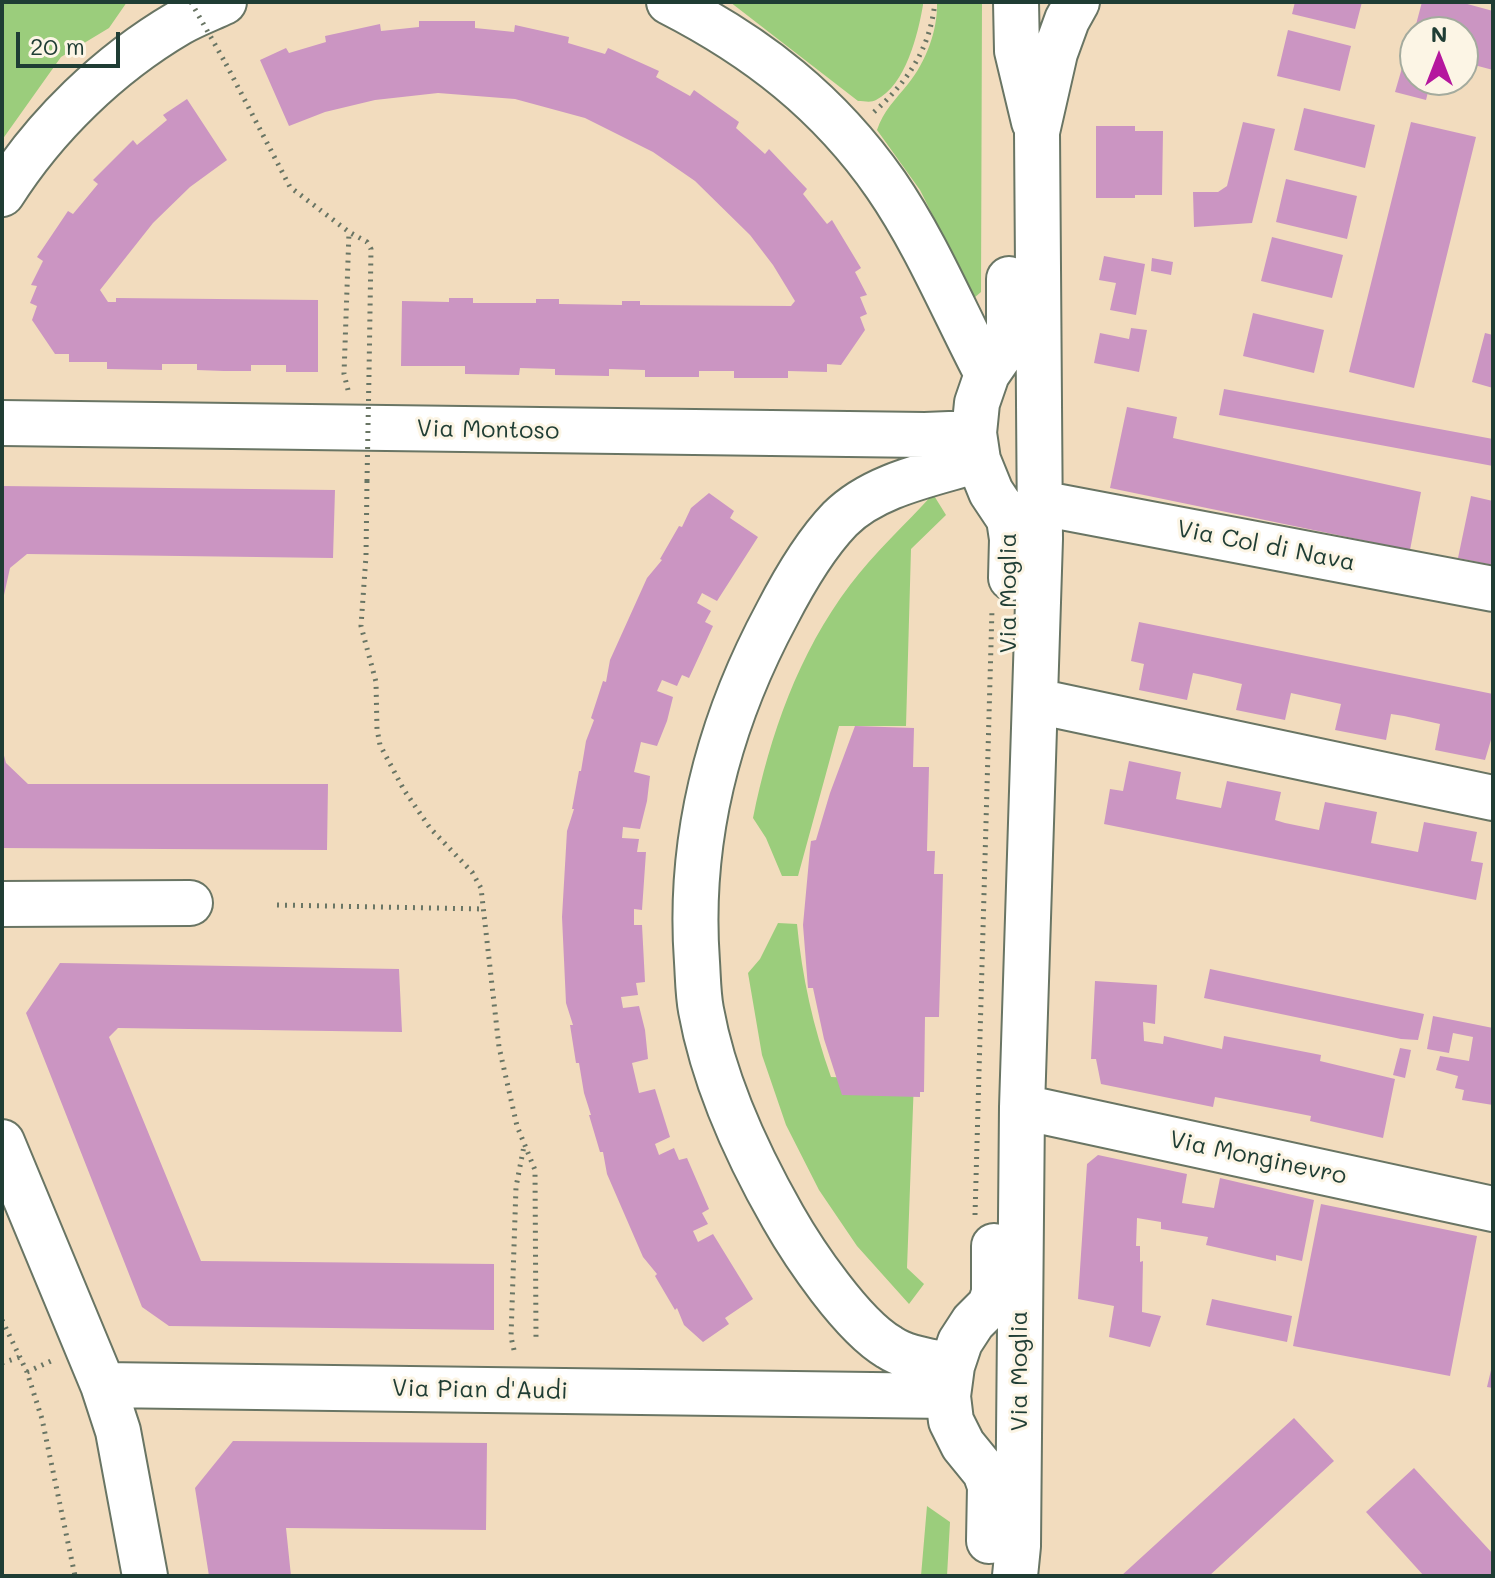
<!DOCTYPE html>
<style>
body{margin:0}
#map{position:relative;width:1495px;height:1578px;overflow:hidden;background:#f2dcbe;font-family:Mali,sans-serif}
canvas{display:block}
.frame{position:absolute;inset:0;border:4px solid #1f3d34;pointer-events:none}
.north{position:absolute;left:1399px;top:16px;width:80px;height:80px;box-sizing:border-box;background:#fcf5e5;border:2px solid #a4ab9e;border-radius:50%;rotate:0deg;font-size:22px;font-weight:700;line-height:32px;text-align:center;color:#1f3d34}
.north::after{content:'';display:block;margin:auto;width:28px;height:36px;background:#b5179e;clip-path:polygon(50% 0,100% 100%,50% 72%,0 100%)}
.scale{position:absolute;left:16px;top:32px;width:104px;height:36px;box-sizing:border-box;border:4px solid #1f3d34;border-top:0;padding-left:10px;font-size:24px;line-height:28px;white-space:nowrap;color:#1f3d34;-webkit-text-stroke:6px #fcf5e5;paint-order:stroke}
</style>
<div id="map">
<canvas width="1495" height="1578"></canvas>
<div class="frame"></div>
<div class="north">N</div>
<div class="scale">20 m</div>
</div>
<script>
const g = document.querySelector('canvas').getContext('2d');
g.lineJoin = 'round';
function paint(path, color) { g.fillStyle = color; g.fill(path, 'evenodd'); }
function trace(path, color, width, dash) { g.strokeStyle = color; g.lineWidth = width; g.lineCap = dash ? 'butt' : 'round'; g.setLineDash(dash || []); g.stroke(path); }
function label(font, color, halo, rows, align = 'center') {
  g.font = font + ' Mali,sans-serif'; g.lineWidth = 6; g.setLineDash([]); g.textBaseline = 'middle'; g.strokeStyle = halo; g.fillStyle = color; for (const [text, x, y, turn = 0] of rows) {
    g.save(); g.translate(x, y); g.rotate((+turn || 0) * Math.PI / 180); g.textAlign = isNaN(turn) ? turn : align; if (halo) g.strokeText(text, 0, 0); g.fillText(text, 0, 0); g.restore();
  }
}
const green = new Path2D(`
 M2,2H127L109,28L61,57L2,140Z
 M730,2H923V5C918,34 906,85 876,100C871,103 864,101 858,101Z
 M937,2H982L981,292L974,298L920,190L877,130C883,111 896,99 908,84C926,62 938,30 937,2Z
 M933,494L946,515L911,549L906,726H839L798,876H782L766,838L753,818C770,735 798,654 850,585C874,553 906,524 933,494Z
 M778,923L797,924C802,977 813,1026 831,1077L914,1080L907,1268L924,1284L909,1304L857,1246L819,1190L786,1125L762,1055L748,973L760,959Z
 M927,1506L950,1522L947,1576H921Z`);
const building = new Path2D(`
 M1295,2H1362L1355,29L1292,14Z
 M1422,2H1460L1493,11V70L1463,62V32H1414Z
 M419,21H475V28L514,32L515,25L569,37L568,43L605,54L608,48L659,71L656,77L690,96L694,90L739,122L736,128L765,154L769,149L807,189L803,194L827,224L832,220L861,268L855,272L867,295L860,297L867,314L860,317L865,330L841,365L827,364V372L788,371V378H734V371H699V377H645V370L609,369V376L555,375V369L520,368L519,375L465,374V366H401L402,301L449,302V298H473V303H536V299H559V304L622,305V301H640V305L791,306L795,301L773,265L750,235L695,181L653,152L585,118L515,99L438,93L375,100L325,112L289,126L260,60L286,48L289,53L326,42L325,36L380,24L381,31L419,27Z
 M1288,30L1351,46L1340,91L1277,76Z
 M1414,34H1415V55L1409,53Z
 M1402,68L1415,71V80H1431L1426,100L1395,92Z
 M187,99L227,160L190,187L153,223L100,290L108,302H116V298L318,300V372H286V365H251V371H224L197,370V364H162V370L107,369V362H69V354H55L32,320L37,306L30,303L37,286L31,285L43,261L37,257L68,211L73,214L98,184L93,180L133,140L137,145L167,120L163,115Z
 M1304,108L1375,125L1365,168L1294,150Z
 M1243,122L1275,129L1252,223L1194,227L1193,192H1218L1227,186Z
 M1411,122L1476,137L1414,388L1349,372Z
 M1096,126H1135V131H1163L1162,195H1135V198H1096Z
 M1286,179L1357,196L1347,239L1276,222Z
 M1272,237L1343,255L1332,298L1261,281Z
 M1104,256L1145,264L1136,315L1110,310L1116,283L1099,280Z
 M1152,258L1173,262L1171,275L1151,271Z
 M1253,313L1324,330L1314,373L1243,356Z
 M1131,328L1147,330L1139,372L1094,363L1100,333L1129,339Z
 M1485,333L1493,335V388L1472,382Z
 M1224,389L1493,439V466L1219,415Z
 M1127,407L1177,417L1173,438L1421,492L1410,550L1110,488Z
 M2,486L335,490L333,558L27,554L10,568L2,604Z
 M709,493L734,511L730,518L758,537L717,601L702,593L697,603L711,611L705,622L713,626L689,678L682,675L677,686L662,680L657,691L673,697L667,721L657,746L641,742L634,772L650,776L647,801L640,829L623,827L622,838L639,839L637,852H646L642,910L634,909V925H642L645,982L636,983L638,995L621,997L623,1008L639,1006L645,1030L648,1059L632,1063L639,1093L655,1089L670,1137L655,1144L659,1155L674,1148L679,1160L687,1158L709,1209L702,1213L708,1224L693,1231L698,1242L713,1234L753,1299L725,1318L729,1324L703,1342L684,1325L677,1308L675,1310L655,1276L657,1274L643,1257L607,1174L603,1152H600L589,1115H591L584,1093L579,1063H576L570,1025H573L566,1003L562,917L567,831L574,809H572L579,771H581L586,741L594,720L591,718L603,681L606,682L610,660L647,578L662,560L660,559L679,526L682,527L691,508Z
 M1471,496L1493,501V565L1458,558Z
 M1139,622L1493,694V733L1485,760L1435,750L1440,724L1404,716L1391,714L1386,740L1335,730L1341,704L1291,693L1285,720L1236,710L1242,684L1208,676L1193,673L1187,700L1139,690L1144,664L1131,661Z
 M855,726L914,728L913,767H929L927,851H935L934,874H943L939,1017H925L924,1092H920V1097L842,1095L824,1039L813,988H808L803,925L810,849L811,841L816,840L830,793Z
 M2,748L6,763L28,784H328L327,850L2,848Z
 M1129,761L1181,772L1176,799L1221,808L1227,781L1281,792L1275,820L1285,823L1319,830L1325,802L1377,812L1371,843L1418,852L1424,822L1477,832L1471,861L1483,863L1476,900L1104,824L1110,789L1123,791Z
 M60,963L399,969L402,1032L118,1028L109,1037L201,1261L494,1264V1330L169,1326L142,1307L26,1013Z
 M1210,969L1424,1014L1418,1040L1401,1039L1204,998Z
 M1095,981L1157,985L1155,1024L1143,1022L1144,1041L1163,1044L1164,1036L1222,1049L1224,1036L1321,1055L1320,1061L1395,1079L1383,1138L1310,1121L1311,1116L1215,1097L1213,1107L1101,1084L1096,1059H1091Z
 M1433,1016L1493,1028V1105L1462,1100L1464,1090L1455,1088L1458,1076L1436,1070L1440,1056L1469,1061L1473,1037L1453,1033L1449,1053L1427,1049Z
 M1400,1048L1411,1050L1405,1078L1393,1075Z
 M1098,1155L1187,1174L1182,1203L1214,1208L1220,1178L1314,1200L1302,1261L1276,1255V1261L1206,1245L1208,1237L1161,1229V1222L1137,1218L1136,1246H1140V1262L1143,1261L1142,1312L1161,1316L1150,1347L1109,1337L1114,1306L1078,1299L1087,1164Z
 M1321,1204L1477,1236L1450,1376L1293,1346Z
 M1212,1299L1292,1316L1287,1342L1206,1325Z
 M1492,1366H1493V1388L1487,1387Z
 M1294,1418L1334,1461L1209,1576H1121Z
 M233,1441L487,1443L486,1530L286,1528L291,1576H209L195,1488Z
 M1414,1468L1493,1554V1576H1424L1366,1512Z`);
const path = new Path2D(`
 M226,64L290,187L349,232L367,242L371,249L369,374
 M874,112C908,81 930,49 935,2
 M348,390L344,374L349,232
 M367,481L366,556L361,626L376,682L377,729L380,745L404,790L430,828L472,872L481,888L499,1047L517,1126L535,1170L536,1337
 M277,905L485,909
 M975,1215L992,609
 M2,1320L27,1372L42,1419L75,1576
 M514,1350L511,1337L516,1187L524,1146
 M2,1363L20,1357
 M27,1372L51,1361`);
const minor = new Path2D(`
 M669,2C757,47 829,103 886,185C926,243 954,311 987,374
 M1016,2L1017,51L1034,122
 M2,194C45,126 109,64 179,23C193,15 209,9 224,2
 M1009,279V333L1005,348L987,374L977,403L974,433L978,460L991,492L1009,519L1012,539L1011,578
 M2,423L925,435L974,433
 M1040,503L1493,589
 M1036,701L1493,798
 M2,904L190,903
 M1022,1107L1493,1209
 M2,1142L103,1385L118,1431L145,1576
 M952,1366C931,1361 907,1359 889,1347C852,1325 804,1254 783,1217C747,1154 714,1082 701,1010C698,994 698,977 697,962C688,839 719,722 777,614C794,581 814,546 840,519C875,484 933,474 978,460
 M103,1385L948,1396
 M989,1541L990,1486L985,1472L963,1445L951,1421L948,1396L952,1366L960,1342L973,1322L990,1305L994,1293V1246
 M1015,1576L1018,1546L1022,1107L1040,539L1037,132L1055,53L1067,20L1077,2`);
const pathBridge = new Path2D(`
 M191,2L226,64
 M367,481L369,374`);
const streetNames = [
 ["Via Montoso",488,430,1],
 ["Via Col di Nava",1266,546,11],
 ["Via Moglia",1009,593,-90],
 ["Via Monginevro",1258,1158,12],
 ["Via Moglia",1020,1371,-90],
 ["Via Pian d'Audi",480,1390,1]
];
paint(green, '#9bcd7c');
paint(building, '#cb95c2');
trace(minor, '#697564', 48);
trace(path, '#697564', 5, [2, 6]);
trace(minor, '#fff', 44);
trace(pathBridge, '#697564', 5, [2, 6]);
label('24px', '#1f3d34', '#fcf5e5', streetNames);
</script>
